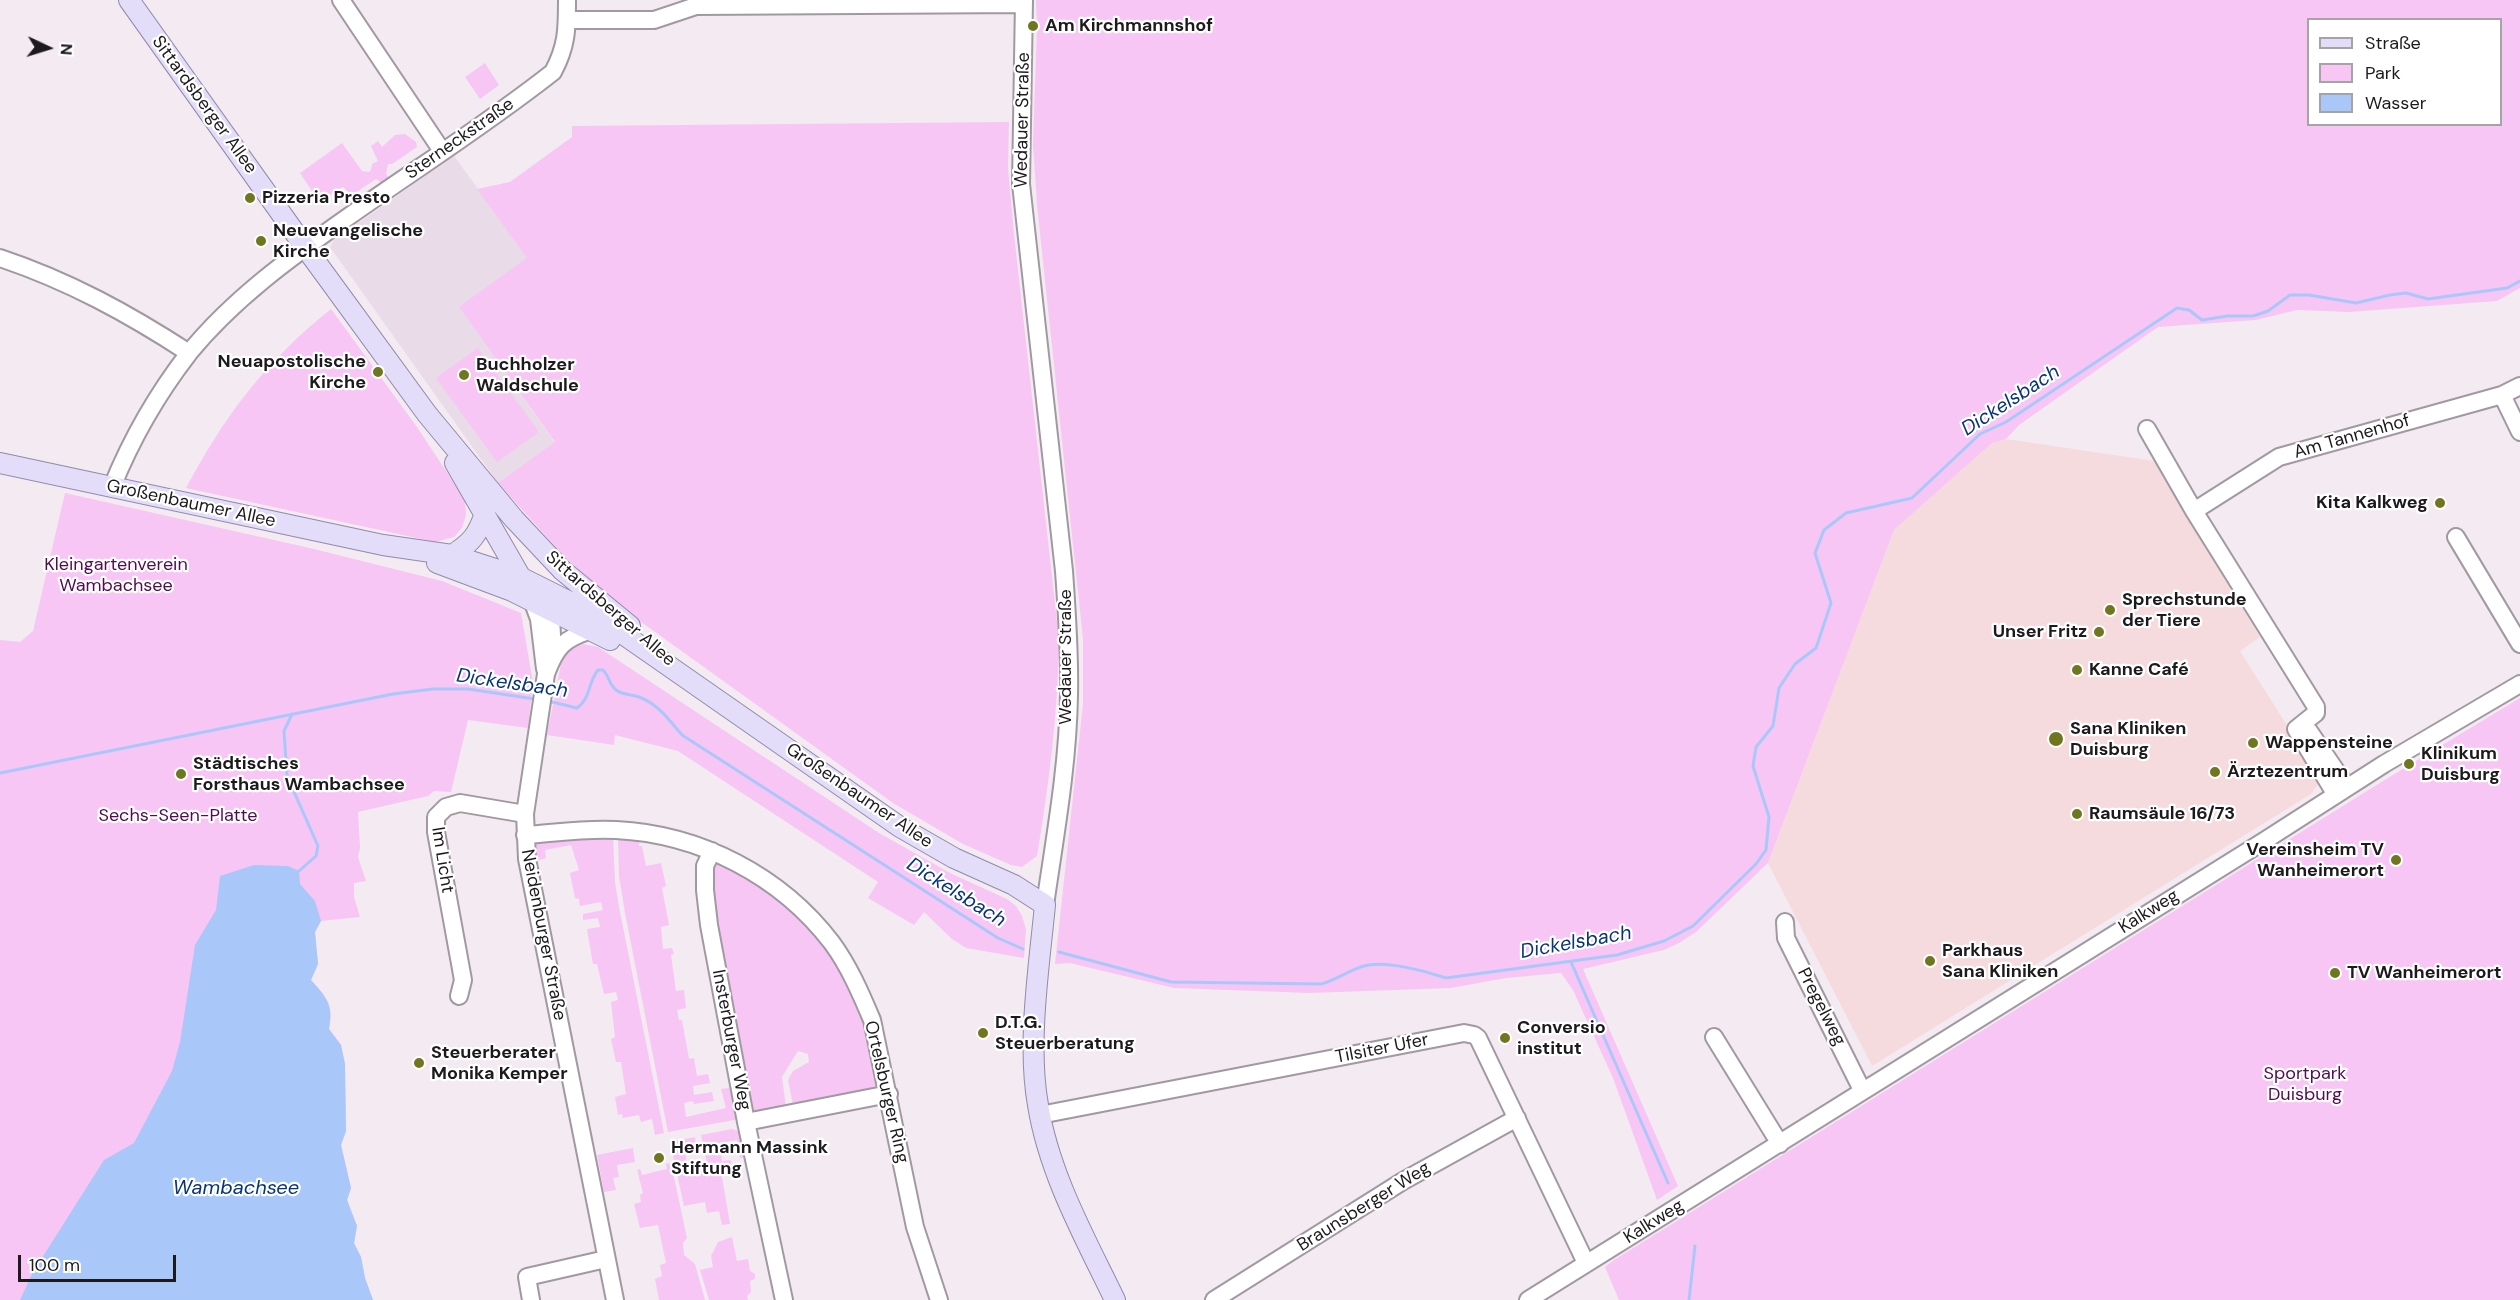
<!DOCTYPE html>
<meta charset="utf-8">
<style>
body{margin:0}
#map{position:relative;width:2520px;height:1300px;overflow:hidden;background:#f3eaf2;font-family:"DM Sans",sans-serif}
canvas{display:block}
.legend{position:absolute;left:2307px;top:18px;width:195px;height:108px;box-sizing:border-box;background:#fff;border:2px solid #a5a3a5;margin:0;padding:8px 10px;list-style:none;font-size:18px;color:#1d1a1d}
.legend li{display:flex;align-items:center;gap:12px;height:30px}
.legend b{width:30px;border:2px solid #a5a3a5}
.north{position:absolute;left:18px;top:18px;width:60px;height:60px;-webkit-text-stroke:4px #fff;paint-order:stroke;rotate:94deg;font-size:16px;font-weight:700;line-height:24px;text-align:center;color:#1d1a1d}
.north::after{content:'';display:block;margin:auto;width:21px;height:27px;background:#1d1a1d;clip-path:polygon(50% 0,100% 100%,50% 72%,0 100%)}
.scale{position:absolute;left:18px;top:1255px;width:158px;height:27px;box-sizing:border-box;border:3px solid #1d1a1d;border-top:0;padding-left:8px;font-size:18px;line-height:21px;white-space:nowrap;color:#1d1a1d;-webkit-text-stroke:4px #fff;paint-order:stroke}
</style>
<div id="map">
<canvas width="2520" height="1300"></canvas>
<ul class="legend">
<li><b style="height:8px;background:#e3ddf9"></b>Straße</li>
<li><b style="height:16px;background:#f7c6f5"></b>Park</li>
<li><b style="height:16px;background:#a9c8f9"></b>Wasser</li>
</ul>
<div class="north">N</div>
<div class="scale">100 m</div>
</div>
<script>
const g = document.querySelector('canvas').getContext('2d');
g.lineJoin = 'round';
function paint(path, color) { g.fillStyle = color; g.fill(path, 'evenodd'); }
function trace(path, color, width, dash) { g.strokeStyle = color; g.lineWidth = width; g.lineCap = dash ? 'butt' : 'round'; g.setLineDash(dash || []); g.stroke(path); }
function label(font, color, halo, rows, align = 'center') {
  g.font = font + ' "DM Sans",sans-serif'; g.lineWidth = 4.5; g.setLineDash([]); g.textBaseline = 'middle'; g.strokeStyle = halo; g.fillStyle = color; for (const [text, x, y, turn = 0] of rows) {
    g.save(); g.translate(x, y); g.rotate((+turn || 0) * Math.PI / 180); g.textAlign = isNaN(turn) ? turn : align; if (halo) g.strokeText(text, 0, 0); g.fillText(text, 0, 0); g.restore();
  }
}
const built = new Path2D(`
 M454,156L528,258L460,308L555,443L498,483L330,247L334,240Z`);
const medical = new Path2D(`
 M2006,439L2155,461L2260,637L2240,651L2317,773L2318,784L2311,794L1872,1066L1768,863L1894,530L1992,443Z`);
const green = new Path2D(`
 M1036,0H2520V288L2497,301L2349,312L2297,310L2256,320L2158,327L2019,425L2006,439L1992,443L1894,530L1768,863L1696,932L1679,943L1664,950L1583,969L1678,1186L1657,1200L1613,1078L1573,990L1561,973L1506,978L1451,988L1310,993L1174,988L1070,963L1055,964L1083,704V639L1037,205L1033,144L1037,28ZM2308,20H2500V124H2308Z
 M485,63L499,85L480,99L465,77Z
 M1009,122L1008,168L1014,234L1059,640C1058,713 1049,784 1037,856L1022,867L1011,865L963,844L893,803L619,606L563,555L498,483L555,442L459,307L527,258L477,189L510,182L572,137V126Z
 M405,134L416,142L417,147L392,164H388L386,174L389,178L382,183L376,179L352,195L343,187L326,197V202L322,206L300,173L342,143L362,171L369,172L371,170L372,164L378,161L371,146L378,141L382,147L395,135Z
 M331,309L417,427L465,500L466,515L462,528L454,537L435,542L186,488C226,414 265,362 331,309Z
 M478,348L539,432L497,462L436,378Z
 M65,493L314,549L442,581L521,613L533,683L528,728L468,720L451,792L434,791L428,796L358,812L360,848L358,857L366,881L354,883V897L360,917L321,921L315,932L318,964L311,980C326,997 334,1004 329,1029L341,1045L345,1064L346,1131L341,1145L351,1188L347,1200L357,1226L354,1243L361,1257L365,1278L373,1300H0V640L20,642L33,631Z
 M582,644L598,647L879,833L952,874L1007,899L1016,906L1022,916L1026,929L1024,958L966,948L952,939L924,912L914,925L868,898L878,882L678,751L615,735L614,745L547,735L561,664L569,649Z
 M2520,698V1300H1619L1605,1267L1614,1260L2383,781Z
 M613,836L615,882L619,907L664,1133L655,1135L652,1119L641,1122L639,1115L623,1118L622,1114L618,1115L615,1097L626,1094L621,1062H616L611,1039L615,1037L611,1002L618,1000L616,992L604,994L597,964H593L587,929L600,927L598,918L583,920V914L603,910L601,902L580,906L579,899L575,898L570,873L579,870L571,845L545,850L546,858L536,861L534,842L538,840Z
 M618,836L640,838L639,846H642L646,866L661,863L666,886L662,888L669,925L661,927L663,949L672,948L674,954L671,955L676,991L684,990L686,1008L677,1010L679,1020H682L689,1059L694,1058L697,1076L708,1074L710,1083L693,1086L694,1095L712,1092L714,1101L694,1104L693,1101L684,1103L686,1117L726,1108L721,1089L735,1087L740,1119L668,1132L625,913L619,876Z
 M716,863H722C739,873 757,883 774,894C819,926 850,979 867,1030C873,1048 880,1069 876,1089L793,1105L788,1080L793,1071L809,1062L808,1054L798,1051L782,1077L786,1107L757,1115L751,1110C744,1072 736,1034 729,996C722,961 704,896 716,863Z
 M732,1129L741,1132L747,1156L740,1158L737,1140L719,1143L722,1161L731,1160L732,1168L721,1171L730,1224L722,1225L719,1211L707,1213L705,1202L684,1206L670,1142L695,1137L696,1145L685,1148L687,1171L708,1168L701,1135Z
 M633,1148L635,1162L617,1165L619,1177L613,1178L616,1190L604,1192L597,1155Z
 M671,1163L687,1238L683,1243L684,1255L695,1264L705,1300H659L655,1279L662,1276L660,1265L666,1263L658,1225L640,1228L634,1204L641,1202L640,1195L643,1193L637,1170L640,1169L642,1175L667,1169L666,1164Z
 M732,1237L737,1261L748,1259L750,1271L755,1274V1279L750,1281L751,1292L747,1296L748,1300H709L700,1270L713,1267L711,1256L718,1242Z`);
const water = new Path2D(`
 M254,865L288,866L299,871L300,884L315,901L321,921L315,932L318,964L311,980C326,997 334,1004 329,1029L341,1045L345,1064L346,1131L341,1145L351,1188L347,1200L357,1226L354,1243L361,1257L365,1278L373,1300H20L33,1272L104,1160L134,1143L172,1071L180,1042L195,945L216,910L220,876Z`);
const stream = new Path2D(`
 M548,701L577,708C591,698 588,682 598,670H603C609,676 609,684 616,690C622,695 631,694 639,697C658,704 669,720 682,735L998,938L1023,949
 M292,714L284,731L287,776L318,846L316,856L299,871
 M0,773L393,694L433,689H468L535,699
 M1059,952L1171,982L1321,984C1337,980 1349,970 1364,966C1384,960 1426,971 1446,978L1617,955L1664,941L1693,926L1756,864L1766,850L1769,817L1753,766L1756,747L1773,726L1779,688L1795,664L1816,648L1831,603L1815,553L1824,530L1846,513L1912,498L1980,434L2006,422L2177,308L2189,310L2202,320L2228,316H2253L2268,311L2290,295H2309L2356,303L2390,295L2406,293L2428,299L2507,288L2520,281
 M1571,962L1668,1183
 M1689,1300L1695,1246`);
const minor = new Path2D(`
 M341,0L442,151
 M1024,0L1021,184L1064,571C1067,612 1070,654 1069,695C1068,765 1055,836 1045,905
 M567,20H654L696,6L1024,4
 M0,258C69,281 129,314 189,353
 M2502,395L2520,432
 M2147,429L2194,511L2316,707V713L2296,729L2336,795
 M112,487C131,440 158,393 189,353C233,299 291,257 348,217C416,169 487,124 553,72C567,46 567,29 567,0
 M2194,511L2279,457L2502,395L2520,386
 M2456,537L2520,644
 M532,600L539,619L545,669
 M550,600L553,653
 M592,630C564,638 556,647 546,674L525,814L527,859L615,1300
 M2309,731L2347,787
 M525,835C555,833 586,828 616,830C700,834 781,876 832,943C849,966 861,994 872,1020L915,1227L939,1300
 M712,851L705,866V890L709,925L746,1122L784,1300
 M1785,922L1786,938L1862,1090
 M459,996L463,980L436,832V817L446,807L460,803L525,814
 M1714,1037L1780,1144
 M1040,1115L1464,1033L1474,1035L1478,1038L1586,1263
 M746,1122L889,1094
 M531,1300L527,1277L606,1259
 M1214,1300L1403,1181L1517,1118
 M1528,1300L2264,841L2384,764L2520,684`);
const major = new Path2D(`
 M129,0L305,247L427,414L514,519L562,570L630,626
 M0,463L383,545L452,555L520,577L572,603L620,632L900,827L954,858L1014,885L1045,905C1039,967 1027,1044 1038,1105C1049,1174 1085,1238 1115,1300
 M455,463L524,583
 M452,555C471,543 478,535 485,513
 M437,563L512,591L610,640`);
const markers = [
 [1033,26,6,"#6f761f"],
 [250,198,6,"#6f761f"],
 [261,241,6,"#6f761f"],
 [378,372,6,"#6f761f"],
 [464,375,6,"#6f761f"],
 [2440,503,6,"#6f761f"],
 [2110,610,6,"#6f761f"],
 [2099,632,6,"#6f761f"],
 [2077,670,6,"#6f761f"],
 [2056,739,8,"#6f761f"],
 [2253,743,6,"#6f761f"],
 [2409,764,6,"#6f761f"],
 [2215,772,6,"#6f761f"],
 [181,774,6,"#6f761f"],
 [2077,814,6,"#6f761f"],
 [2396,860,6,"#6f761f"],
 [1930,961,6,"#6f761f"],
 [2335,973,6,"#6f761f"],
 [983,1033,6,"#6f761f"],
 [1505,1038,6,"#6f761f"],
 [419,1063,6,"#6f761f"],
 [659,1158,6,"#6f761f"]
];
const poiNames = [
 ["Am Kirchmannshof",1045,26],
 ["Pizzeria Presto",262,198],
 ["Neuevangelische",273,231],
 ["Kirche",273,252],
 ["Neuapostolische",366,362,"right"],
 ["Kirche",366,383,"right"],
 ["Buchholzer",476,365],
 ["Waldschule",476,386],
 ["Kita Kalkweg",2428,503,"right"],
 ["Sprechstunde",2122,600],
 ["der Tiere",2122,621],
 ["Unser Fritz",2087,632,"right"],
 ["Kanne Café",2089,670],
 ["Sana Kliniken",2070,729],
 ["Duisburg",2070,750],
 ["Wappensteine",2265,743],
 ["Klinikum",2421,754],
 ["Duisburg",2421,775],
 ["Städtisches",193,764],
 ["Forsthaus Wambachsee",193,785],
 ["Ärztezentrum",2227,772],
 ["Raumsäule 16/73",2089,814],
 ["Vereinsheim TV",2384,850,"right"],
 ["Wanheimerort",2384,871,"right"],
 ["Parkhaus",1942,951],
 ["Sana Kliniken",1942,972],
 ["TV Wanheimerort",2347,973],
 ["D.T.G.",995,1023],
 ["Steuerberatung",995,1044],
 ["Conversio",1517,1028],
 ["institut",1517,1049],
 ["Steuerberater",431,1053],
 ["Monika Kemper",431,1074],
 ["Hermann Massink",671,1148],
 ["Stiftung",671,1169]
];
const streetNames = [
 ["Sittardsberger Allee",204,105,54],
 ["Wedauer Straße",1023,120,-89],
 ["Sterneckstraße",460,139,-35],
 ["Am Tannenhof",2352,437,-16],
 ["Großenbaumer Allee",191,504,12],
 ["Sittardsberger Allee",610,609,41],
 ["Wedauer Straße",1066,657,-90],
 ["Großenbaumer Allee",859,796,34],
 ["Im Licht",442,860,81],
 ["Kalkweg",2149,912,-32],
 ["Neidenburger Straße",543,935,79],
 ["Pregelweg",1821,1007,63],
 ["Insterburger Weg",731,1040,79],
 ["Tilsiter Ufer",1382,1049,-11],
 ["Ortelsburger Ring",886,1092,77],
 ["Braunsberger Weg",1364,1207,-32],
 ["Kalkweg",1654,1222,-32]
];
const parkNames = [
 ["Kleingartenverein",116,565],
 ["Wambachsee",116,586],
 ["Sechs-Seen-Platte",178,816],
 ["Sportpark",2305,1074],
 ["Duisburg",2305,1095]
];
const waterNames = [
 ["Dickelsbach",2011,401,-33],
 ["Dickelsbach",512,684,8],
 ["Dickelsbach",956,893,32],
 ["Dickelsbach",1576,943,-10],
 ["Wambachsee",236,1189]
];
paint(built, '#e9dbe8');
paint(medical, '#f6dbde');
paint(green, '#f7c6f5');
paint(water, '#a9c8f9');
trace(stream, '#a9c8f9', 3);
trace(minor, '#a199a1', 20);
trace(major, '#918aa9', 22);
trace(minor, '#fff', 16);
trace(major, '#e3ddf9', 20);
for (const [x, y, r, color] of markers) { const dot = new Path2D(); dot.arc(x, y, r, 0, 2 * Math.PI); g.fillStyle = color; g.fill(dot); trace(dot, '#fff', 2); }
label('bold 18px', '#1d1a1d', '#fff', poiNames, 'left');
label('18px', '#1d1a1d', '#fff', streetNames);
label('18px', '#4f0c50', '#fff', parkNames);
label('italic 20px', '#08357a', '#fff', waterNames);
</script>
